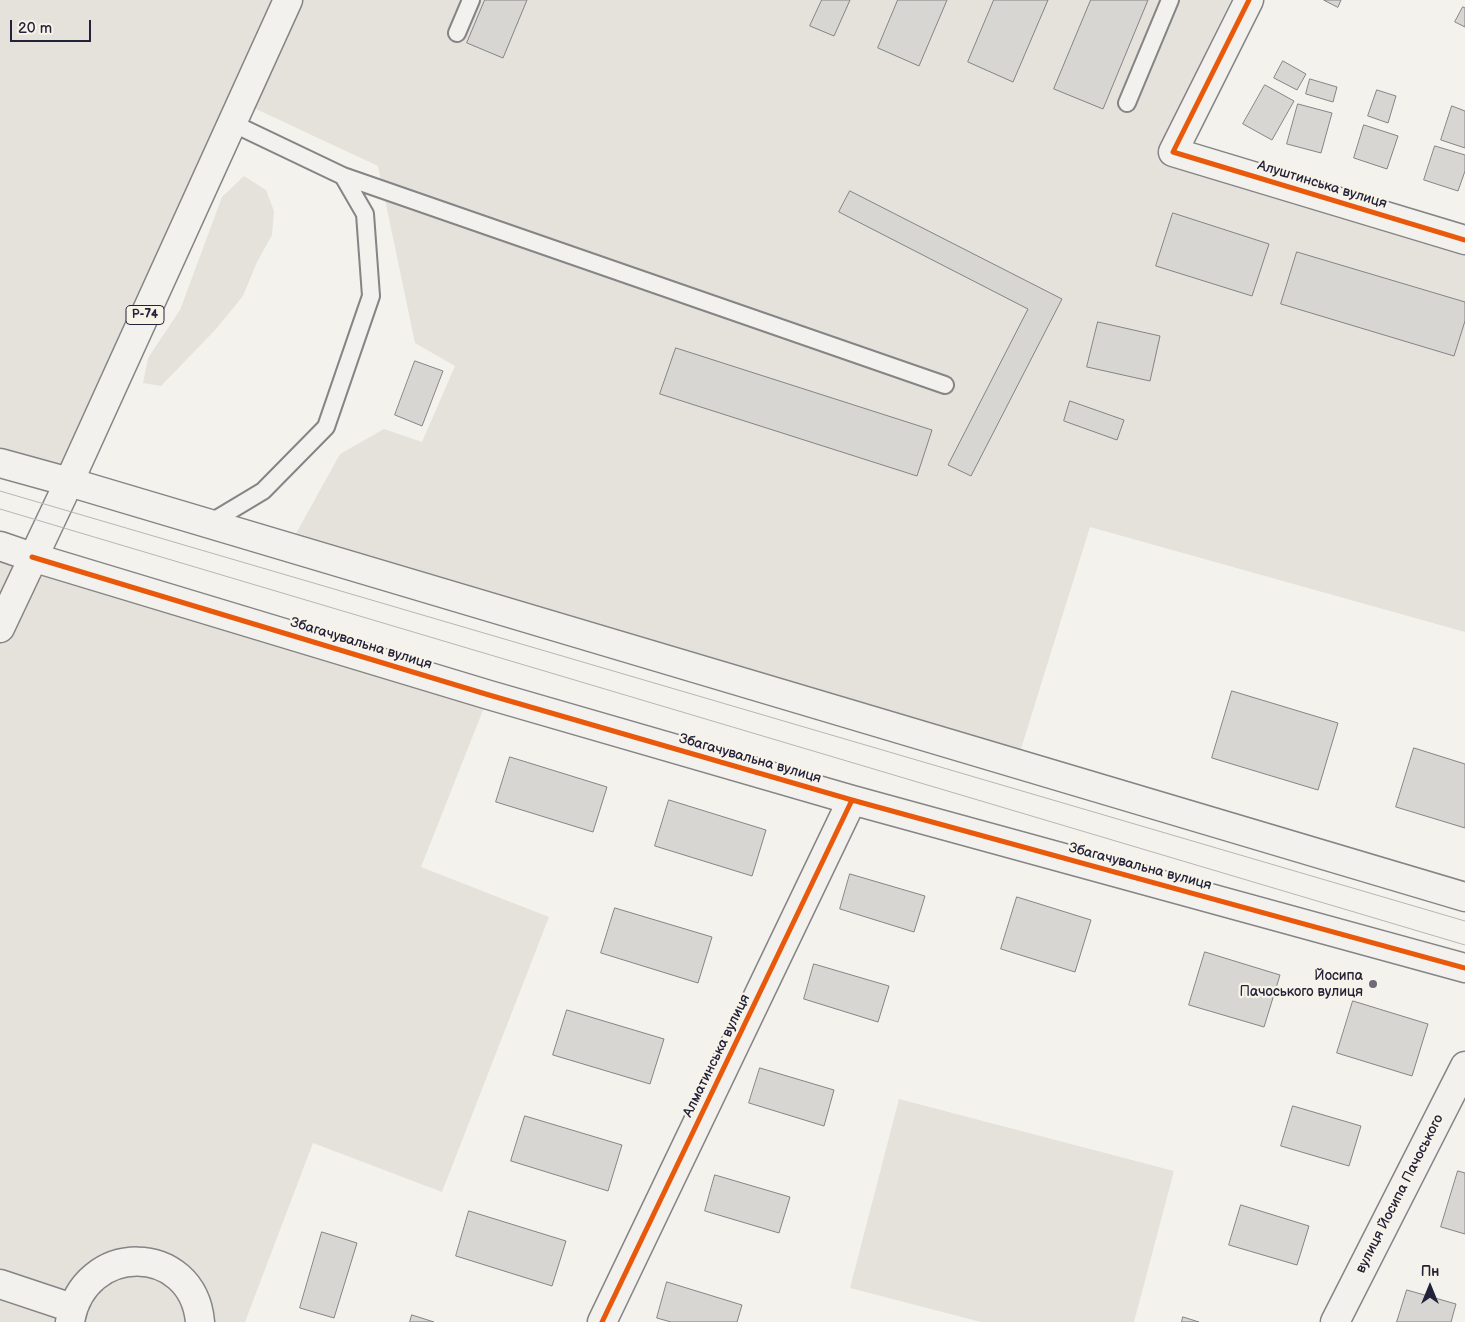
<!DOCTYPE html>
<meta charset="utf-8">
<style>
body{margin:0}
#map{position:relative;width:1465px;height:1322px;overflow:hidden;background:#f4f2ec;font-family:"Balsamiq Sans",sans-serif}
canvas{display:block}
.north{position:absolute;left:1405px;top:1262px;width:50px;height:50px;-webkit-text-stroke:4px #f7f3e8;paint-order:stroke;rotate:0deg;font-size:14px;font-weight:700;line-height:20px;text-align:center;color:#22223b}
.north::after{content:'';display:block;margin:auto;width:18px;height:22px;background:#22223b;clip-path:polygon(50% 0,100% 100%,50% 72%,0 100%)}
.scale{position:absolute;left:10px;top:20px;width:81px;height:22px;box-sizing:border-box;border:2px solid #22223b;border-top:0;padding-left:6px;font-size:15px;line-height:18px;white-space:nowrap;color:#22223b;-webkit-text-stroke:4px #f7f3e8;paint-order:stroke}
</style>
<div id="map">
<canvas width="1465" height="1322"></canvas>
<div class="north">Пн</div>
<div class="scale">20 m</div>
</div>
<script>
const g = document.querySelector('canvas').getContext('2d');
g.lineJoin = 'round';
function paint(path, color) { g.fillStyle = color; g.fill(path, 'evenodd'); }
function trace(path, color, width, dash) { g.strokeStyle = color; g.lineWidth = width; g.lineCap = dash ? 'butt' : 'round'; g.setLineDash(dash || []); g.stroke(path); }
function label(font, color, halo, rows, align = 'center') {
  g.font = font + ' "Balsamiq Sans",sans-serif'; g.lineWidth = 4.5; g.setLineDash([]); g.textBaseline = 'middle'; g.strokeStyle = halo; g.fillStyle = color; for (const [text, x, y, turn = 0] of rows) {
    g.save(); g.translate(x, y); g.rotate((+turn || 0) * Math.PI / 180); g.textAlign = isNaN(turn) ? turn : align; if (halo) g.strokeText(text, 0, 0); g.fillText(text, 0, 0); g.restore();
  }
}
const built = new Path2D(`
 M0,0H1231L1164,137L1173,152L1465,240V632L1090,527L1016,765L288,548L340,454L384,429L422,442L455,366L415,343L378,166L241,102L69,482L0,464Z
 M244,176L266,190L274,211L272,235L257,262L243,296L216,329L161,386L143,383L148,358L180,310L222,197Z
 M0,546L489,695L421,867L549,917L442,1192L313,1143L245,1322H0Z
 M899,1099L1174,1171L1134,1322H981L850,1288Z`);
const building = new Path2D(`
 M485,0H527L503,58L467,43Z
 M822,0H850L834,36L810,26Z
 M898,0H947L919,66L878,48Z
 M994,0H1048L1013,82L968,62Z
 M1091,0H1148L1103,109L1054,89Z
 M1324,0H1341L1338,7Z
 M1463,7L1465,8V27L1455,22Z
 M1283,61L1306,74L1297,90L1274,78Z
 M1310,79L1337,87L1333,102L1306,94Z
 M1265,85L1294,101L1272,140L1243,124Z
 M1377,90L1396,96L1388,123L1368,116Z
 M1298,104L1332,113L1321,153L1287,144Z
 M1452,106L1465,111V148L1441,140Z
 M1364,125L1398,136L1387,169L1354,158Z
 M1435,146L1465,155V171L1458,191L1424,180Z
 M850,191L1062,299L971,476L948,465L1028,309L839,212Z
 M1173,213L1269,244L1252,296L1156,266Z
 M1297,252L1465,302V321L1454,356L1281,304Z
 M1098,322L1160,336L1150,381L1087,367Z
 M676,348L932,430L917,476L660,394Z
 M415,361L443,371L422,426L395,415Z
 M1070,401L1124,420L1117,440L1064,421Z
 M1232,691L1338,723L1318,790L1212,758Z
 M1414,748L1465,764V828L1396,807Z
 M510,757L607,787L593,832L496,802Z
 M669,800L766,830L752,876L655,846Z
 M850,874L925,896L914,932L840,909Z
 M1017,897L1091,920L1075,972L1001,949Z
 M615,908L712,937L698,983L601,953Z
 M1205,952L1280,975L1264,1027L1189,1005Z
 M814,964L889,986L878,1022L804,999Z
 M1353,1001L1428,1024L1412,1076L1337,1053Z
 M567,1010L664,1039L650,1084L553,1055Z
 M760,1068L834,1090L824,1126L749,1103Z
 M1293,1106L1361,1126L1349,1166L1281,1146Z
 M525,1116L622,1145L608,1191L511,1161Z
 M1458,1171L1465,1173V1234L1441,1227Z
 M715,1175L790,1197L779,1233L705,1211Z
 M1241,1205L1309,1226L1297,1265L1229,1245Z
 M469,1211L566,1241L552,1286L456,1256Z
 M322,1232L357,1243L334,1318L300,1308Z
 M667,1282L742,1305L737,1322H671L657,1318Z
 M1407,1290L1456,1304L1451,1322H1397Z
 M412,1315L434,1322H410Z
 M1183,1317L1199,1322H1182Z`);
const service = new Path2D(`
 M457,33L471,0
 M1127,103L1170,0
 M343,176L945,385
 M208,524L263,491L326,427L371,296L365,214L343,176L232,123`);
const minor = new Path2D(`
 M1249,0L1173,152L1465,240
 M69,482L1465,897
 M32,557L489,695L852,800L1465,968
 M0,1284L72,1308
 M70,1322C83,1241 193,1242 200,1322
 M602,1322L852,800
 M1335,1322L1465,1066`);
const secondary = new Path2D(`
 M0,463L69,482
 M0,546L32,557`);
const primary = new Path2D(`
 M0,628L69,482L288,0`);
const tram = new Path2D(`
 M0,491L1465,921
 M0,509L1465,945`);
const cycleway = new Path2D(`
 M1249,0L1173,152L1465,240
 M32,557L489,695L852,800L1465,968
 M602,1322L852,800`);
const markers = [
 [1373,984,5,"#6c6b79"]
];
const shields = [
 [145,315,38]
];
const shieldNames = [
 ["Р-74",145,315]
];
const streetNames = [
 ["Алуштинська вулиця",1322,185,17],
 ["Збагачувальна вулиця",361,644,17],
 ["Збагачувальна вулиця",750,759,16],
 ["Збагачувальна вулиця",1140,867,15],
 ["Алматинська вулиця",717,1056,-64],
 ["вулиця Йосипа Пачоського",1400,1194,-63]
];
const poiNames = [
 ["Йосипа",1363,976],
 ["Пачоського вулиця",1363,992]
];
paint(built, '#e5e2dc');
paint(building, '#d7d6d3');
trace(building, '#858486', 1);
trace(service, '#858486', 20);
trace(minor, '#858486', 31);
trace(secondary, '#858486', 31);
trace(primary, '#858486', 31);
trace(service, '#f2f1ed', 16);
trace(minor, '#f2f1ed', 28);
trace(secondary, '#f2f1ed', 28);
trace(primary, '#f2f1ed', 28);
trace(tram, '#b8b6b6', 1);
trace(cycleway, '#e8590c', 5);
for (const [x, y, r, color] of markers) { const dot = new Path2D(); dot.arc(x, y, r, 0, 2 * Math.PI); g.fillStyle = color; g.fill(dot); trace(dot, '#f7f3e8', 2); }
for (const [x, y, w] of shields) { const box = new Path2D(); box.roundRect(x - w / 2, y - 9.5, w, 19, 4); g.fillStyle = '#f7f3e8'; g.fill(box); trace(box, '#22223b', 1); }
label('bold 12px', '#22223b', null, shieldNames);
label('14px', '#22223b', '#f7f3e8', streetNames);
label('14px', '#22223b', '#f7f3e8', poiNames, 'right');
</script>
